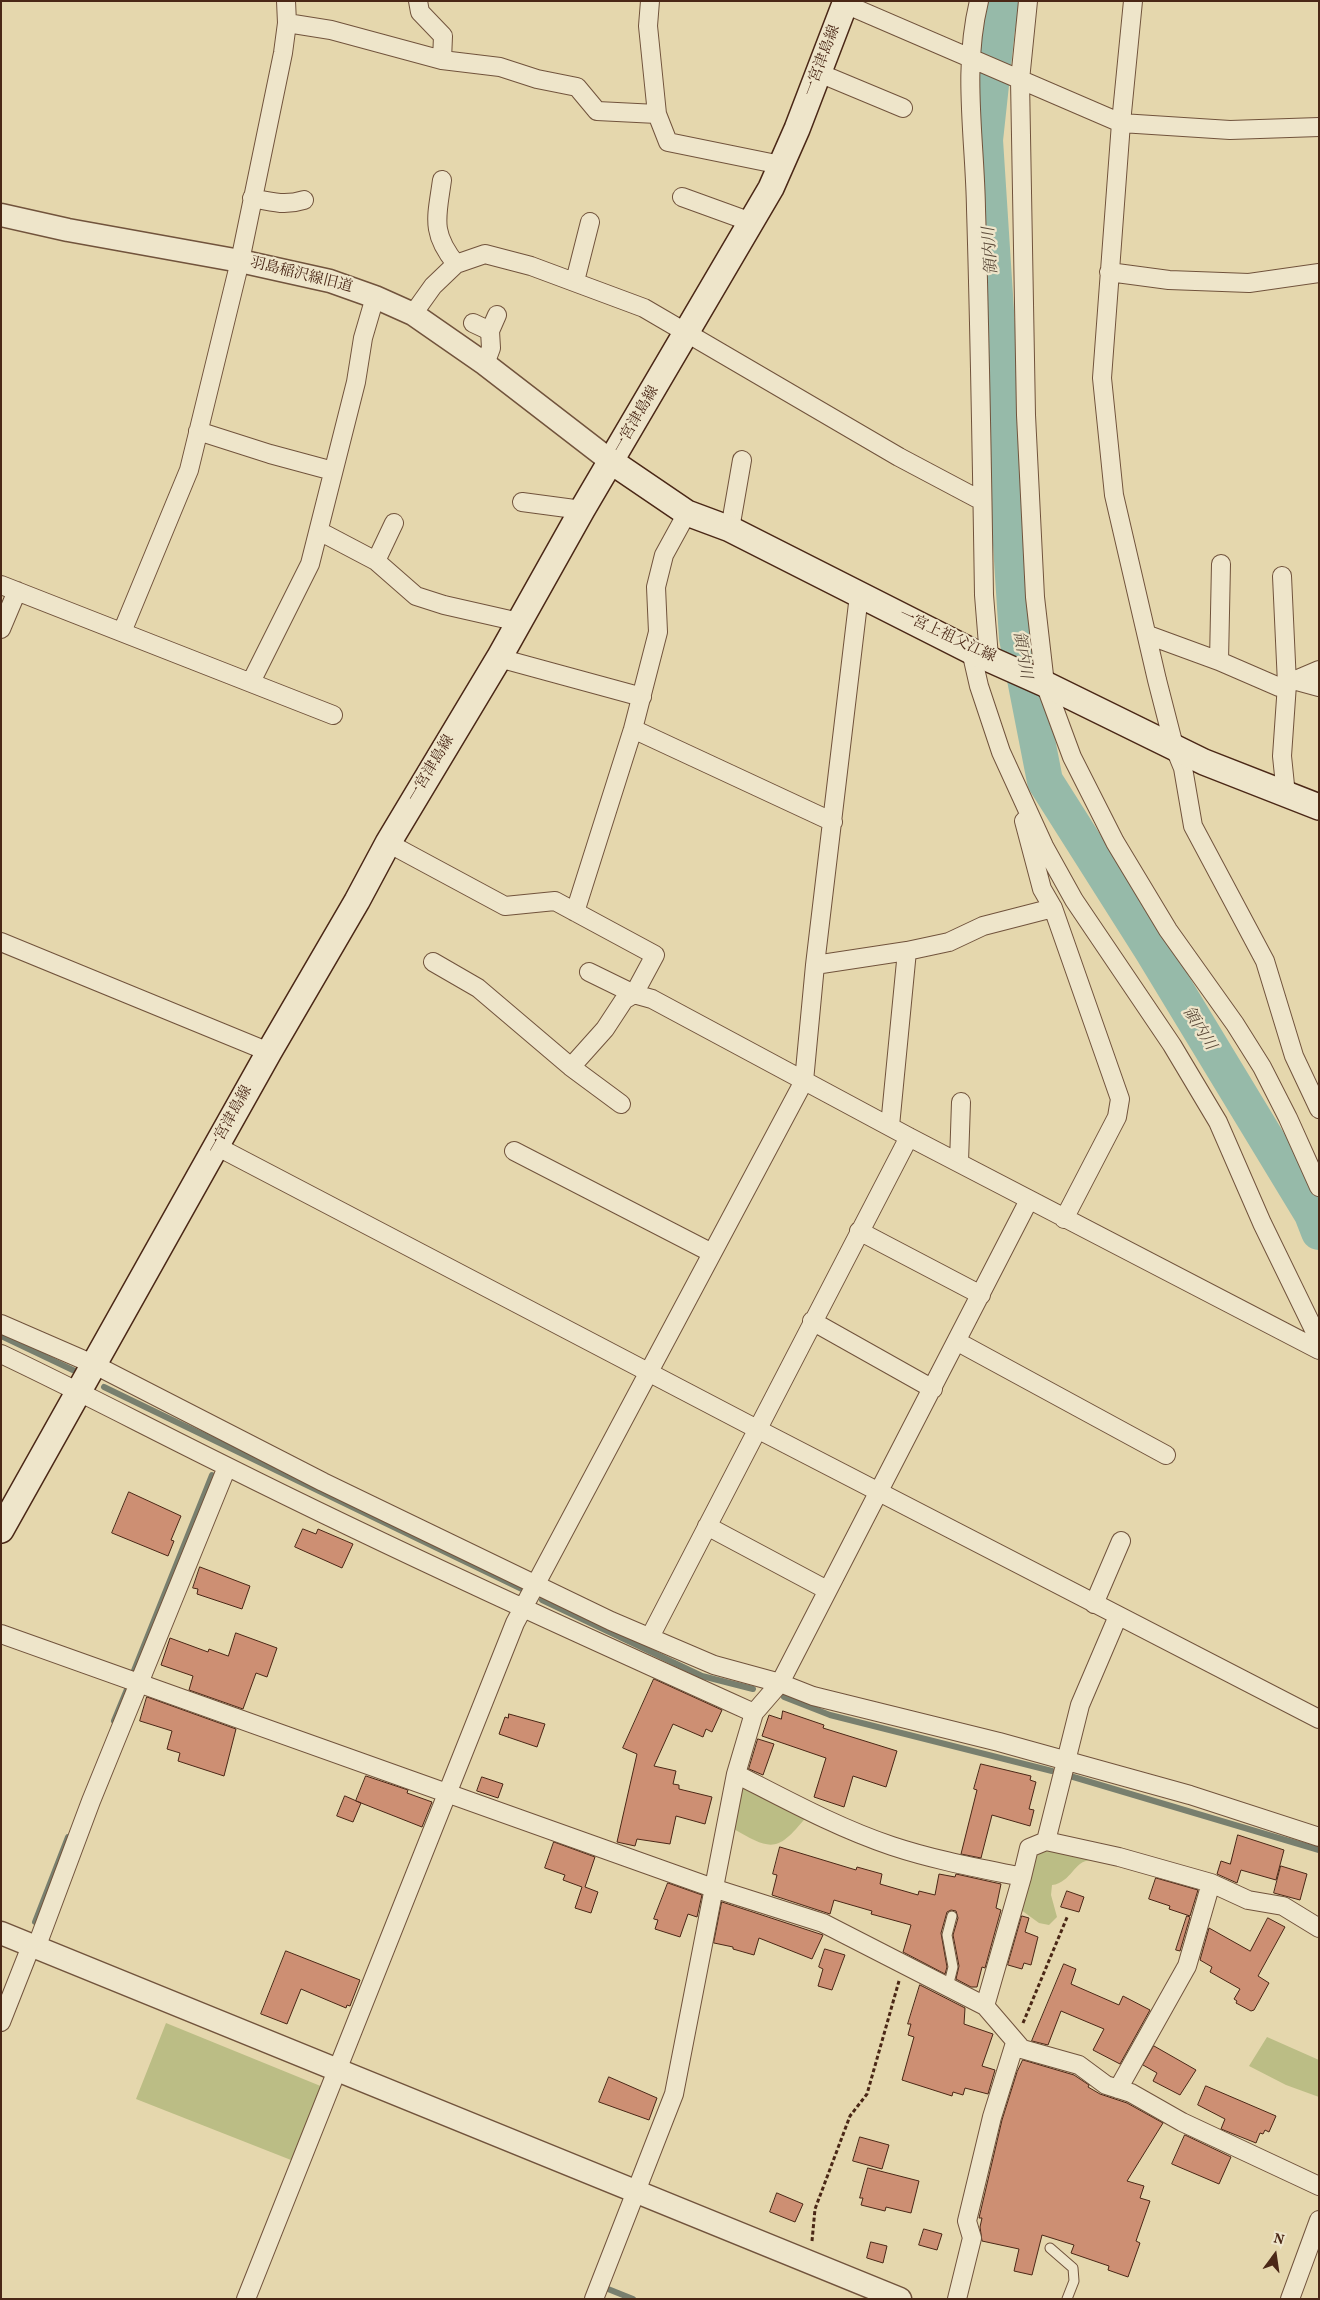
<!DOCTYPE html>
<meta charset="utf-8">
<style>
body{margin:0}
#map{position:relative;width:1320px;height:2300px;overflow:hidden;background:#e5d7ad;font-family:Vollkorn,serif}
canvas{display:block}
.frame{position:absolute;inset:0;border:2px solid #4a2716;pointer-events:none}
.north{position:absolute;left:1250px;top:2230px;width:50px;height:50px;-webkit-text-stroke:4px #eee5ca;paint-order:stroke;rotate:14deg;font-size:14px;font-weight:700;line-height:20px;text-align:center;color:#4a2716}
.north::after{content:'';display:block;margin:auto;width:18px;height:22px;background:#4a2716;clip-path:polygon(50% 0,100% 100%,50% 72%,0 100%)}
</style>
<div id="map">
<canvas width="1320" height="2300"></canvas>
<div class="frame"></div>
<div class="north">N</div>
</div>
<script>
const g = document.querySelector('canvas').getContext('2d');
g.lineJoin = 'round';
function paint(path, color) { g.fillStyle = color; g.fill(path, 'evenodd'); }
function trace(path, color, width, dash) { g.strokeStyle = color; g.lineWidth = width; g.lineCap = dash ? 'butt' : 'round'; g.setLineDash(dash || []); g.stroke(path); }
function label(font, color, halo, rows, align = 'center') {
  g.font = font + ' Vollkorn,"Noto Serif JP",serif'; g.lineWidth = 4.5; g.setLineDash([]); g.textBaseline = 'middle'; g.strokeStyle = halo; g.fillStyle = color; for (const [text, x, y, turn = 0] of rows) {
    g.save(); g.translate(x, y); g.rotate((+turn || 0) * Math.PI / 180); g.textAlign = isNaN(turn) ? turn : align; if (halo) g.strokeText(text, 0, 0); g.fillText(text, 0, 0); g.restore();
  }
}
const green = new Path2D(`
 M744,1786L807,1816C777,1853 772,1851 732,1828L738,1787Z
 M1045,1845L1099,1857L1097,1861C1074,1855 1074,1882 1052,1885L1051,1895L1057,1917L1049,1925L1039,1923L1017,1907L1033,1854Z
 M166,2023L323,2087L291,2160L136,2099Z
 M1267,2037L1319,2060V2097L1286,2085L1249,2066Z`);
const stream = new Path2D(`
 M1,1336L77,1372
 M104,1387L526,1591
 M542,1600L702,1676L753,1689
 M133,1673L212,1475
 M784,1697L830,1715L1052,1771
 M114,1721L128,1687
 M1070,1776L1319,1850
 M35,1922L68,1837
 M608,2289L633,2299`);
const river = new Path2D(`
 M1002,1L997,29L985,140L1017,638L1045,781L1152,950L1312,1214L1319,1232`);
const building = new Path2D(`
 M129,1492L181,1516L171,1540L174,1541L168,1556L112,1533Z
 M303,1529L316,1534L318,1529L353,1544L342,1568L295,1547Z
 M200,1567L250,1586L242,1609L197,1594L198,1589L193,1588Z
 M236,1633L277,1648L267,1677L256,1673L243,1709L189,1690L193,1676L161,1665L170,1638L208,1652L209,1649L228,1656Z
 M654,1679L722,1710L712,1732L706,1729L703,1737L673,1724L654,1766L676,1771L673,1784L679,1785V1789L712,1797L705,1824L676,1816L670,1844L637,1839L635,1846L617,1842L637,1754L623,1748Z
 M147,1697L236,1729L224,1776L178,1761L180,1753L167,1749L172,1731L140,1721Z
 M783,1711L824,1725L823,1728L897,1751L886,1787L853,1776L844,1807L814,1797L826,1758L762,1736L769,1715L781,1719Z
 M509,1714L545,1724L537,1747L499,1734L505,1717L508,1718Z
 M758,1739L774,1744L763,1775L749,1769Z
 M981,1764L1031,1776L1030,1780L1036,1782L1029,1809L1034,1810L1030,1826L992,1815L981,1858L961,1854L977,1790L974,1789Z
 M366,1776L408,1790L407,1793L432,1802L422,1827L356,1801Z
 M482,1777L503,1784L498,1798L477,1791Z
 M345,1796L361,1803L353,1822L337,1816Z
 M1238,1835L1284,1850L1276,1880L1241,1870L1237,1883L1217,1874L1221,1861L1230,1864Z
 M554,1842L595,1857L585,1887L598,1892L591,1913L575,1908L582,1887L563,1880L565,1875L545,1868Z
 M780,1847L856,1870L857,1867L882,1874L880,1884L918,1895L919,1891L935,1895L939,1874L955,1877L956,1874L1001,1884L996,1908L1001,1910L985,1968L982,1967L977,1987H971L956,1979L959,1966L953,1935L958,1918L956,1911L951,1910L947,1912L941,1933L947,1967L945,1974L903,1952L911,1925L871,1914L872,1911L834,1900L830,1914L772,1895L777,1875L773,1874Z
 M1281,1866L1307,1874L1300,1900L1274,1893Z
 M1156,1878L1198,1890L1190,1916L1169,1909L1170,1906L1149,1899Z
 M668,1883L702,1895L697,1917L688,1914L680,1937L655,1929L658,1920L654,1919Z
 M1067,1891L1084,1897L1079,1912L1061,1907Z
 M722,1902L823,1935L812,1959L759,1938L754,1955L733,1949V1947L714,1943Z
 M1022,1916L1029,1918L1025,1932L1038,1937L1031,1965L1024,1963L1022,1969L1008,1965Z
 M1187,1916L1190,1917L1180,1951L1176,1950Z
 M1268,1918L1285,1927L1258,1976L1269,1983L1254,2010L1251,2011L1236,2003L1237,2001L1234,1999L1240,1989L1210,1972L1212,1967L1200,1960L1209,1928L1250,1951Z
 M825,1949L845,1955L832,1990L818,1986L823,1969L819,1967Z
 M286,1951L360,1980L350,2006L347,2005L346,2008L301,1989L287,2024L261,2014Z
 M1064,1964L1076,1969L1071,1984L1119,2005L1123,1996L1150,2010L1120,2064L1093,2050L1104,2029L1061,2011L1048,2045L1032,2041Z
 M920,1985L965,2008L964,2024L993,2034L982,2066L995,2070L988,2094L965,2088L963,2095L953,2092L952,2096L902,2080L914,2037L908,2035L911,2024H908Z
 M1154,2046L1196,2070L1180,2095L1153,2081L1157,2073L1143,2065Z
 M1023,2060L1074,2075L1089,2085L1088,2087L1100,2094L1127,2103L1163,2123L1127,2181L1144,2186L1140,2198L1150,2201L1136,2241L1140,2243L1128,2277L1108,2270L1109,2266L1071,2253L1074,2245L1042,2235L1032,2275L1014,2271L1019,2249L982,2241L980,2227L982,2218H979L1002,2120L1017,2072Z
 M609,2077L657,2098L649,2120L599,2102Z
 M1206,2086L1276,2116L1269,2132L1265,2130L1263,2134L1260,2133L1256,2143L1221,2129L1225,2119L1198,2105Z
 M1185,2135L1231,2157L1219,2184L1172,2164Z
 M860,2137L889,2145L882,2169L853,2161Z
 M868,2168L919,2181L911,2213L886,2207L885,2211L861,2205L863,2198H860Z
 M777,2193L803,2204L795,2222L770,2212Z
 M924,2229L942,2234L937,2250L919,2245Z
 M871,2242L887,2246L883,2263L867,2258Z`);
const path = new Path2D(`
 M1023,2023L1068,1915
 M812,2241L815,2209L850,2116L867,2094L899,1981`);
const service = new Path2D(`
 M948,1987L953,1967L947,1935L952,1916
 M1050,2248L1073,2268L1074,2281L1067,2299`);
const minor = new Path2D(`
 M418,1L420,12L443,36L442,60
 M650,1L648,26L657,114L668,142L781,165
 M979,1C962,70 975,139 976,209C980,337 982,466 984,595L989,657
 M1028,1L1020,80L1026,415L1035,597L1045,684L1072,757L1115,842L1168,930L1235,1024L1262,1067L1288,1118L1319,1187
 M1133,1L1121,123L1102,378L1114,495L1157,680L1174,746L1183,768L1193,826L1265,961L1294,1056L1319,1109
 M845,4L1121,123L1230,130L1319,127
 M287,23L331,30L442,60L500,67L537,79L577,87L597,111L657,114
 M819,73L903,108
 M442,180C437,217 430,232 456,264
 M682,197L751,222
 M252,198C271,202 285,206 304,200
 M1109,272L1169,280L1249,283L1319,273
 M575,281L590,222
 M413,314L433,286L456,264L485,254L531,266L644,308L899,457L982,501
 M473,323L490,331
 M485,364L491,348L490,331L497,315
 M198,431L270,454L333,471
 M522,502L582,510
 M730,529L742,460
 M319,531L376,561L416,596L444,605L519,622
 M376,561L394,523
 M1282,576L1287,684L1282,756L1286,795
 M1,585L333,715
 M1,629L17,591
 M122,632L189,470L240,261L283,53L287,23L286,1
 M1148,635L1219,661L1279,687L1319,670
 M971,651L979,686L1001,752L1044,846L1074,900L1172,1045L1218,1122L1262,1223L1319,1340
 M499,658L642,697
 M1219,661L1221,564
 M1297,681L1319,687
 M251,682L310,564L356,382L363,338L375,297
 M633,729L833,822
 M1024,821L1042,889L1053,908L1120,1099L1117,1117L1064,1219
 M388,843L505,906L555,901L655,955L634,994L652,999L909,1137L1319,1350
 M575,912L633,729L658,632L656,587L664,555L687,513
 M1,942L269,1052
 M433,962L478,988L571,1067L621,1104
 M815,965L907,951L949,942L983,926L1053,908
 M589,972L634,994
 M571,1067L605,1029L624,1000L634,994
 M890,1126L907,951
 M216,1146L757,1429L1319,1719
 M514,1151L712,1253
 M959,1162L961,1102
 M859,1231L981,1295
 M812,1321L933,1389
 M1,1324L93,1364L323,1482L611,1621L714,1665L780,1683L813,1696L999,1742L1190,1795L1319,1837
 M958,1342L1166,1455
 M1,1354C77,1390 151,1429 226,1466C400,1553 577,1633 754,1713
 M707,1526L827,1590
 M1094,1604L1121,1541
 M1,1634L713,1888L823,1923L985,2006L1022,2049L1079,2065L1106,2085L1131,2093L1182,2122L1319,2186
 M650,1637L909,1137
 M736,1774C787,1800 838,1828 892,1846C934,1860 978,1868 1022,1877L1029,1848L1046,1841L1119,1857L1211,1883L1248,1900L1283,1906L1319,1928
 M1046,1841L1080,1705L1118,1616
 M36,1948L91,1801L227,1467
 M985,2006L1022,1877
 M1,2022L31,1946
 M1118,2089L1187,1966L1211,1883
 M246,2299L515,1623L804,1081L815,965L859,595
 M594,2299L674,2094L736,1774L754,1713L780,1683L1029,1200
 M957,2299L972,2238L967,2221L992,2117L1015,2043
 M1290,2299L1319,2220`);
const tertiary = new Path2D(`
 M1,215L68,230L240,261L330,281L375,297L413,314L485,364L612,462
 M1,1933L900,2299`);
const secondary = new Path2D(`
 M612,462L687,513L730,529L971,651L1045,684L1204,762L1319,807
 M1,1530L269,1052L357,901L388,843L499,658L582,510L771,188L797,129L846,1`);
const streetNames = [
 ["一宮津島線",823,61,-69],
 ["羽島稲沢線旧道",301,276,14],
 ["一宮津島線",637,420,-60],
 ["一宮上祖父江線",947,637,25],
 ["一宮津島線",432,769,-59],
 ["一宮津島線",231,1120,-61]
];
const waterNames = [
 ["領内川",992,251,-94],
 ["領内川",1021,655,81],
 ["領内川",1198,1029,58]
];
paint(green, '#bbbd85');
trace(stream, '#787f6e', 6);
trace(river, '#96baa9', 36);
paint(building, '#cd8f73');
trace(building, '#4a2716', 1);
trace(service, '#71533c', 11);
trace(minor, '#71533c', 20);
trace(tertiary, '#71533c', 25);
trace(secondary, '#4a2716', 28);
trace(path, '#4a2716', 3, [4, 2.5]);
trace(service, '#eee5ca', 9);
trace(minor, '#eee5ca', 18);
trace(tertiary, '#eee5ca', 22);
trace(secondary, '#eee5ca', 25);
label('15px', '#4a2716', '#eee5ca', streetNames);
label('italic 16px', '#5d4c3b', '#eee5ca', waterNames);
</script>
